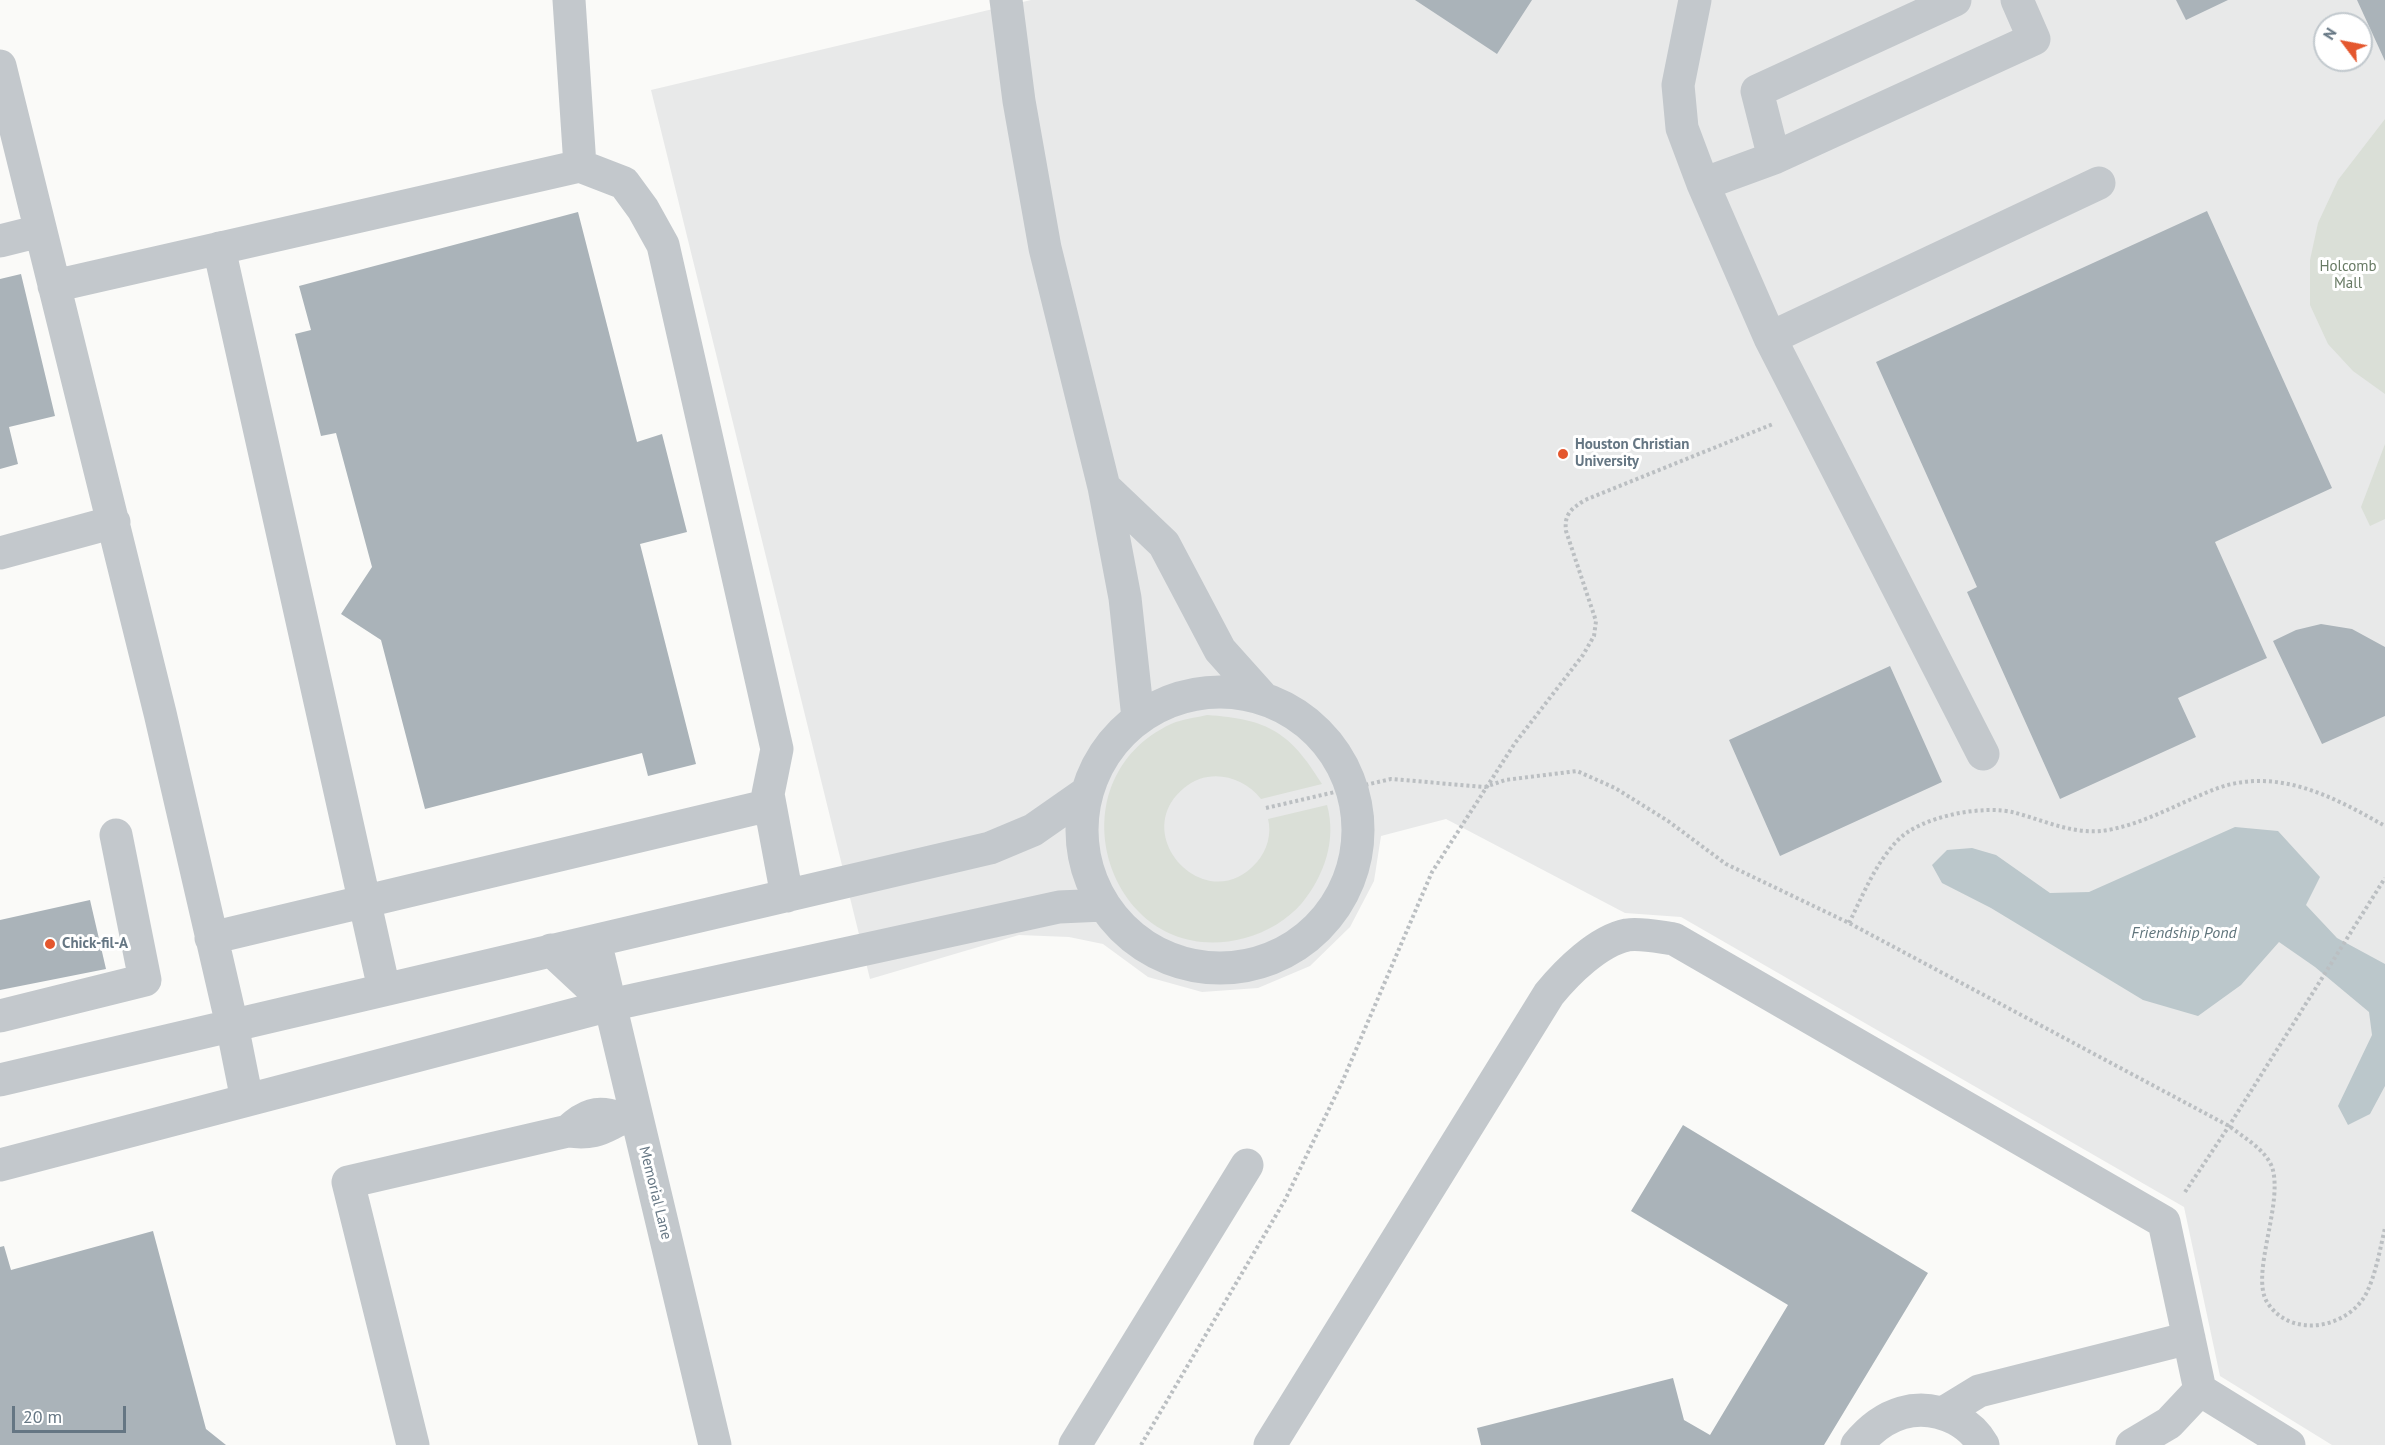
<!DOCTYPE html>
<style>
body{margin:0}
#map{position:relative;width:2385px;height:1445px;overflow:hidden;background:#fafaf8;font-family:"PT Sans",sans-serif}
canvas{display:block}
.north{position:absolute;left:2313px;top:12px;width:60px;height:60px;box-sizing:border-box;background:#fff;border:2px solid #c1c8cd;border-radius:50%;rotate:302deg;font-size:16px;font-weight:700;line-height:24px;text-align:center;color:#657683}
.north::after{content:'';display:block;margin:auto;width:21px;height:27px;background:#e4572e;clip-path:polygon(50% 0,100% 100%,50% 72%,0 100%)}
.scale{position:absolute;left:12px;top:1406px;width:114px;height:27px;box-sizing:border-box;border:3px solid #657683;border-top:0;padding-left:8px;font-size:18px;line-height:21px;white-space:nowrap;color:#657683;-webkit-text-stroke:4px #fff;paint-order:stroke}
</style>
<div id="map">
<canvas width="2385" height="1445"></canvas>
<div class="north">N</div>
<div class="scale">20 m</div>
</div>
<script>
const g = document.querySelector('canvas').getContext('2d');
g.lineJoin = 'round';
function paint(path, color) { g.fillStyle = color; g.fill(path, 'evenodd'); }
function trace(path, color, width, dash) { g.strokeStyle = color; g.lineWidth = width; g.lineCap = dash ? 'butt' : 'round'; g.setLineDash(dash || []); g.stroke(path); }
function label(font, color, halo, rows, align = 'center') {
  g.font = font + ' "PT Sans",sans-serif'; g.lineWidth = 6; g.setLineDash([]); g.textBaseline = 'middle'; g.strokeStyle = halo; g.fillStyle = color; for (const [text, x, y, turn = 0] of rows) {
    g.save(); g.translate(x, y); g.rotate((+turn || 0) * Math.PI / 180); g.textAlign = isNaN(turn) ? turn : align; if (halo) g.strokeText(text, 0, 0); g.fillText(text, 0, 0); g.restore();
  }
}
const built = new Path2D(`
 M1031,0H2385V1445H2332L2220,1376L2184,1207L1681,917L1625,913L1446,819L1381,836L1374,881L1350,927L1310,966L1258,988L1202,992L1148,977L1103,944L1069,937L1019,935L870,979L651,90ZM2325,24H2361V60H2325Z`);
const green = new Path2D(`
 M2385,119V394L2353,371L2328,344L2310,305V260L2318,223L2338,180Z
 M2385,444V519L2370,526L2361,507Z
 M1207,715C1268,719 1290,732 1322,784L1261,799C1242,775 1208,768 1184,788C1127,835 1207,920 1257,862C1267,851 1272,833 1268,819L1327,805C1337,840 1324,876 1302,903C1287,920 1267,932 1245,938C1112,974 1046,783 1171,724C1182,719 1195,718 1207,715Z`);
const water = new Path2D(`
 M2235,827L2278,831L2320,877L2306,905L2337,938L2385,964V1086L2370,1114L2348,1125L2338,1106L2372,1035L2369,1012L2315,967L2279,942L2241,985L2198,1016L2143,1000L1991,908L1942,883L1932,865L1947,850L1972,848L1996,855L2050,893L2089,892Z`);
const building = new Path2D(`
 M1415,0H1532L1497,54Z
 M2176,0H2228L2186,20Z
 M2357,0H2385V61Z
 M2207,211L2332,488L2215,542L2267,658L2178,698L2196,737L2060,799L1967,592L1977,587L1876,362Z
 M578,212L637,442L662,434L687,532L640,544L696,764L648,776L642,753L425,809L381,640L341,614L372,567L336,433L321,436L295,334L311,330L299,286Z
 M21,274L55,416L9,427L18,464L0,469V279Z
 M2321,624L2352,629L2385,647V716L2322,744L2273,641L2296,630Z
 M1890,666L1942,782L1780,856L1729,740Z
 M90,900L106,969L0,990V920Z
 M1683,1125L1928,1273L1824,1445H1481L1477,1428L1673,1378L1684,1420L1710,1435L1788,1305L1631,1211Z
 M153,1231L206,1429L226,1445H0V1247L4,1246L11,1270Z`);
const path = new Path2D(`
 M1266,808L1391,779L1485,787L1505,780L1577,771L1615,788L1668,821L1726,864L1849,923L2229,1126C2243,1137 2265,1149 2272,1167C2284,1203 2250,1274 2267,1302C2290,1339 2347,1329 2366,1294C2376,1274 2380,1249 2385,1228
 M1849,923C1863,895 1875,864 1897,841C1920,816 1985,804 2016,813C2049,822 2078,837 2113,829C2150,821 2183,801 2218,788C2278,767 2334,797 2385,826
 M2185,1192L2229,1126L2385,878
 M1141,1445L1285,1200L1343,1080L1432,872L1515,743L1583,655L1594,636L1596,621L1566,531C1564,514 1571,509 1585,500L1773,424`);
const minor = new Path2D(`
 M569,0L580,166L624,183L643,209L663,245L777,749L768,794L787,896
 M1006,0L1019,101L1045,248L1104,487L1125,598L1138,718
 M1695,0L1678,85L1682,128L1703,184L1770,338L1983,754
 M0,66L160,713L232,1025L247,1100
 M1774,158L1757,91L1955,0
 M1703,184L1774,158L2034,39L2017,0
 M0,241L40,231
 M219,248L384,989
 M54,286L580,166
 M1770,338L2099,183
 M1104,487L1164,544L1220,650L1263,698
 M0,553L114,522
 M1082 830a138 138 0 1 1 276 0a138 138 0 1 1-276 0Z
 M211,938L770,805
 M595,941L715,1445
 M551,950L610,1005
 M0,1016L145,980L116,835
 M0,1080L990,848L1033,830L1086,793
 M619,1118C597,1110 585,1115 568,1131C604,1136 606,1121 636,1114
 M0,1165L610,1005L1059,907L1104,905
 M1943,1413L1979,1391L2189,1338
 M413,1445L348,1182L568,1131
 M1075,1445L1247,1165
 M1270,1445L1549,994C1567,972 1598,941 1627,935C1642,933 1659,937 1674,939L2164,1222L2200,1390L2289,1445
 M1857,1445C1883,1413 1918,1400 1956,1419C1967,1425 1977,1434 1983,1445
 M2132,1445L2169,1423L2200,1390`);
const markers = [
 [1563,454,6,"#e4572e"],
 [50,944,6,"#e4572e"]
];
const parkNames = [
 ["Holcomb",2348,267],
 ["Mall",2348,284]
];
const poiNames = [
 ["Houston Christian",1575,445],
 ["University",1575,462],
 ["Chick-fil-A",62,944]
];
const streetNames = [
 ["Memorial Lane",655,1193,76]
];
const waterNames = [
 ["Friendship Pond",2184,933]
];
paint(built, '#e8e9e9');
paint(green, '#dadfd7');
paint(water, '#bbc7cb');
paint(building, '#aab3b9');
trace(path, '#bbbfc2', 4, [3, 3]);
trace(minor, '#c3c8cc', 33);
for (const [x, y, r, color] of markers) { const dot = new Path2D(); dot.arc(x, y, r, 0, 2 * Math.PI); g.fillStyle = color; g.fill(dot); trace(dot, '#fff', 2); }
label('15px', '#687a64', '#fff', parkNames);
label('bold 15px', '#657683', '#fff', poiNames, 'left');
label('15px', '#657683', '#fff', streetNames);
label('italic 16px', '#60757c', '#fff', waterNames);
</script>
